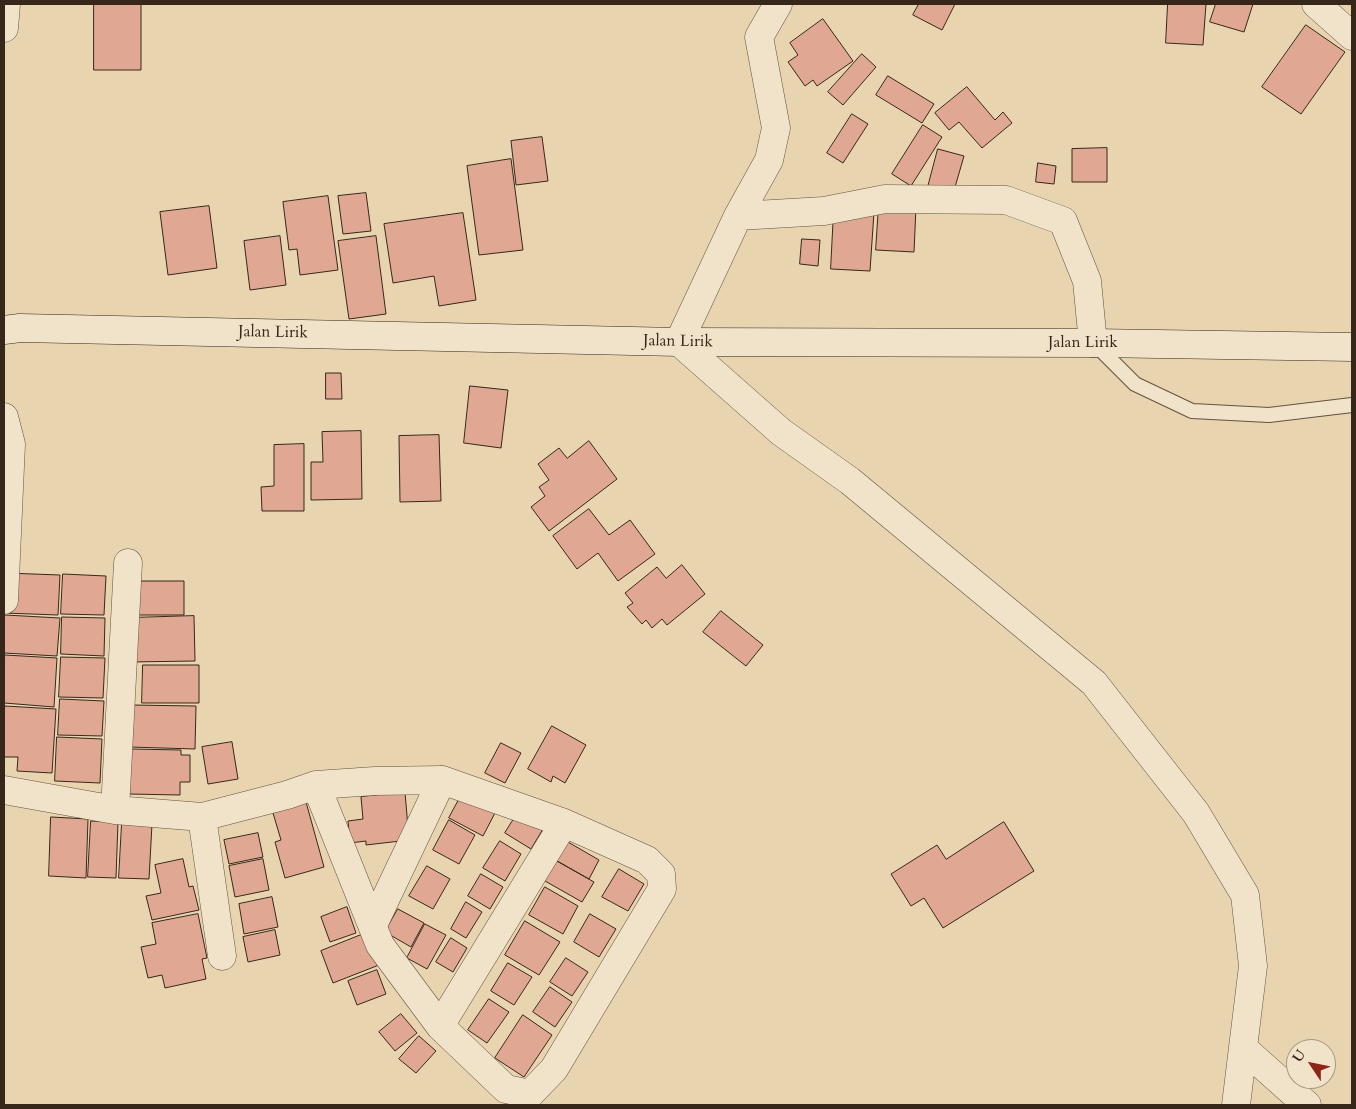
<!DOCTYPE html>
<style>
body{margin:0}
#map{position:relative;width:1356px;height:1109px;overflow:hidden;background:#e8d4ae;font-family:Cardo,serif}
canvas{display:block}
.frame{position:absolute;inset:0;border:5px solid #37271b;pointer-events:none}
.north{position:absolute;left:1286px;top:1039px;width:50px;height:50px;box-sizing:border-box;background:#f0e3ca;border:1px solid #a69884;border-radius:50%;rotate:304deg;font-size:14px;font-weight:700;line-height:20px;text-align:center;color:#37271b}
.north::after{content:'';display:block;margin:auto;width:18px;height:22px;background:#8f2418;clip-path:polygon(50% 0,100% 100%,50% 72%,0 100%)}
</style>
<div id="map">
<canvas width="1356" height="1109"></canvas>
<div class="frame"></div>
<div class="north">U</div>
</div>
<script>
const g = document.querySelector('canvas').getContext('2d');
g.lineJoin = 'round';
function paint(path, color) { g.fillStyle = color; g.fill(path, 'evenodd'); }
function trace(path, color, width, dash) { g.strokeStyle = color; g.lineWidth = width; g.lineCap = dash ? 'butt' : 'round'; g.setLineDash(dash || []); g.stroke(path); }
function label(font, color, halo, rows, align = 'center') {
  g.font = font + ' Cardo,serif'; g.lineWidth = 4; g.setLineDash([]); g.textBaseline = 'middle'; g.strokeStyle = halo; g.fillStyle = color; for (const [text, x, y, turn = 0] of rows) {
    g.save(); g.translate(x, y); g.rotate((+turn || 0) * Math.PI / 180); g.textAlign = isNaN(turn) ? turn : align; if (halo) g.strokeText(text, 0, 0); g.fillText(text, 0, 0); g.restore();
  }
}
const building = new Path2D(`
 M94,4H141V70H94Z
 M919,4H955L942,30L913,15Z
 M1168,4H1206L1203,45L1166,43Z
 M1216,4H1253L1244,32L1210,22Z
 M823,19L853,61L817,86L813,80L805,86L788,62L798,55L790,43Z
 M1306,25L1345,52L1301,114L1262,87Z
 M862,54L876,67L843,105L828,92Z
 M888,76L934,104L922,123L876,95Z
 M967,87L995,120L1003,112L1012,123L982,148L959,122L949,130L935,113Z
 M852,114L868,124L843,163L827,153Z
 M923,125L942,137L911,186L892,174Z
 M542,137L548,181L516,185L511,141Z
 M1107,148V182H1072V149Z
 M938,149L964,156L953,194L928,187Z
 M511,159L523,250L479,255L467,166Z
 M1038,163L1056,166L1054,184L1036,182Z
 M366,193L371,231L343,234L338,196Z
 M328,196L338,270L300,275L297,249L289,250L283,202Z
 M879,205L916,207L914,252L876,250Z
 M209,206L217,268L168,275L160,212Z
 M834,210L874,212L870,271L831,269Z
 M463,213L476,300L439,306L434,276L393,283L384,224Z
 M280,236L286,285L250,290L244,241Z
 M376,236L386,314L349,319L338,241Z
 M802,239L820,240L818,266L800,264Z
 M326,373H341L342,399H326Z
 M470,386L508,390L501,448L464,443Z
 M361,431L362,499L311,500V462H323L322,432Z
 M439,435L441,501L400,502L399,436Z
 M589,441L617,479L549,531L531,507L545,496L539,487L549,480L538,464L559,448L567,458Z
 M304,444V511H262L261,487L274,486V445Z
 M589,509L609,535L630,520L655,554L618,581L598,553L577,569L553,536Z
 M682,565L705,594L667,625L662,619L652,628L646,620L642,624L627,607L633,603L625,593L657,567L666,578Z
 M6,573L60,575L58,615L4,613Z
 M63,574L106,576L104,615L61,614Z
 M134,581H184V615H134Z
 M721,611L763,645L746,666L703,632Z
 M5,615L60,618L57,656L4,653Z
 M194,616L195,661L130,662L129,618Z
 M62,617L105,618L104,656L61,654Z
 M5,655L57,658L54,707L4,703Z
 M61,657L105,658L103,698L59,697Z
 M143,665H199V703H142Z
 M60,699L104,701L102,736L58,735Z
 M131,705L196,706L195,749L129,747Z
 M5,706L56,709L52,773L17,771L18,757H4Z
 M552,726L586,745L565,783L553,776L551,782L528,769Z
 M57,737L102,739L100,783L55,781Z
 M232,742L238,779L208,784L202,747Z
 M501,743L521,753L505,783L485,773Z
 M130,749L181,750V755H190V782H180V795L129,794Z
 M405,792L409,840L366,845V841L350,843L348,821L363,819L361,797Z
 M462,794L496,811L483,836L449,818Z
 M306,802L324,867L285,878L275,842L281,840L273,813Z
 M517,814L543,829L531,849L505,833Z
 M51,817L88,819L86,878L49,876Z
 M449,820L475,835L459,864L433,850Z
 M91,821L118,822L116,878L88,877Z
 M1004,822L1034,871L943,928L924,898L911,906L891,874L937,845L946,859Z
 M122,823L152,824L149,879L119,878Z
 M258,833L263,857L229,864L224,840Z
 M500,841L521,854L505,881L483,868Z
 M568,842L599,860L589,879L557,861Z
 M183,859L189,887L193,886L199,910L152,920L146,896L161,893L155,865Z
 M263,859L269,890L235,897L229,866Z
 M557,861L594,882L582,902L545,881Z
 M427,866L450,879L433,909L409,896Z
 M619,869L644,884L628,911L602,897Z
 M481,874L503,887L490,909L468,896Z
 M545,887L578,906L563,934L529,915Z
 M272,897L278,927L244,934L239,904Z
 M466,902L482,912L466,938L451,929Z
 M347,907L356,933L330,942L321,917Z
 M398,909L424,923L411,947L385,932Z
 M198,914L207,958L202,959L206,979L165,988L162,975L148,978L141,947L156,944L152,923Z
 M590,914L616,929L599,957L574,942Z
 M525,921L560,942L539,975L505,955Z
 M425,924L446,935L427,969L407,958Z
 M275,930L280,955L248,962L243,937Z
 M366,933L379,965L333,983L321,951Z
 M451,938L467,948L453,972L436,962Z
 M566,958L588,972L572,996L550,982Z
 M508,963L532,977L514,1005L491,991Z
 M377,970L386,994L357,1005L348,981Z
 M550,987L572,1002L555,1027L533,1012Z
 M489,999L509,1012L487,1043L468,1030Z
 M401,1014L417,1033L395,1051L379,1032Z
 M523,1015L552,1035L524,1077L495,1058Z
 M419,1036L436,1051L416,1073L399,1059Z`);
const lane = new Path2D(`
 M1096,345L1135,384L1192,411L1269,415L1352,405`);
const street = new Path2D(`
 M778,4L759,37L776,128L769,160L738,216L679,342L781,432L850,481L1094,683L1196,813L1245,895L1253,966L1236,1105
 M1316,4L1352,36
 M4,28L6,4
 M738,216L824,211L885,199L1006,200L1063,221L1087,281L1093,343
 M4,417L11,444L4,600
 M4,790L115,810L202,817L287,795L316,785L375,781L442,780L564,823L647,860L661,874L662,889L554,1069L530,1094L506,1089L440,1026L380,945L316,785
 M115,810L128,563
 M202,817L222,956
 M373,925L442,780
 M440,1026L564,823
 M1243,1048L1307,1105`);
const secondary = new Path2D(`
 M4,330L20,328L679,342L1093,343L1352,347`);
const streetNames = [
 ["Jalan Lirik",273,333,1],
 ["Jalan Lirik",678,342,1],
 ["Jalan Lirik",1083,343]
];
paint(building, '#e0a893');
trace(building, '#37271b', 1);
trace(lane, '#635240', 16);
trace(street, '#635240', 29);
trace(secondary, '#37271b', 29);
trace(lane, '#f0e3ca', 14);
trace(street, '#f0e3ca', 28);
trace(secondary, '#f0e3ca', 28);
label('16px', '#37271b', '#f0e3ca', streetNames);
</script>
